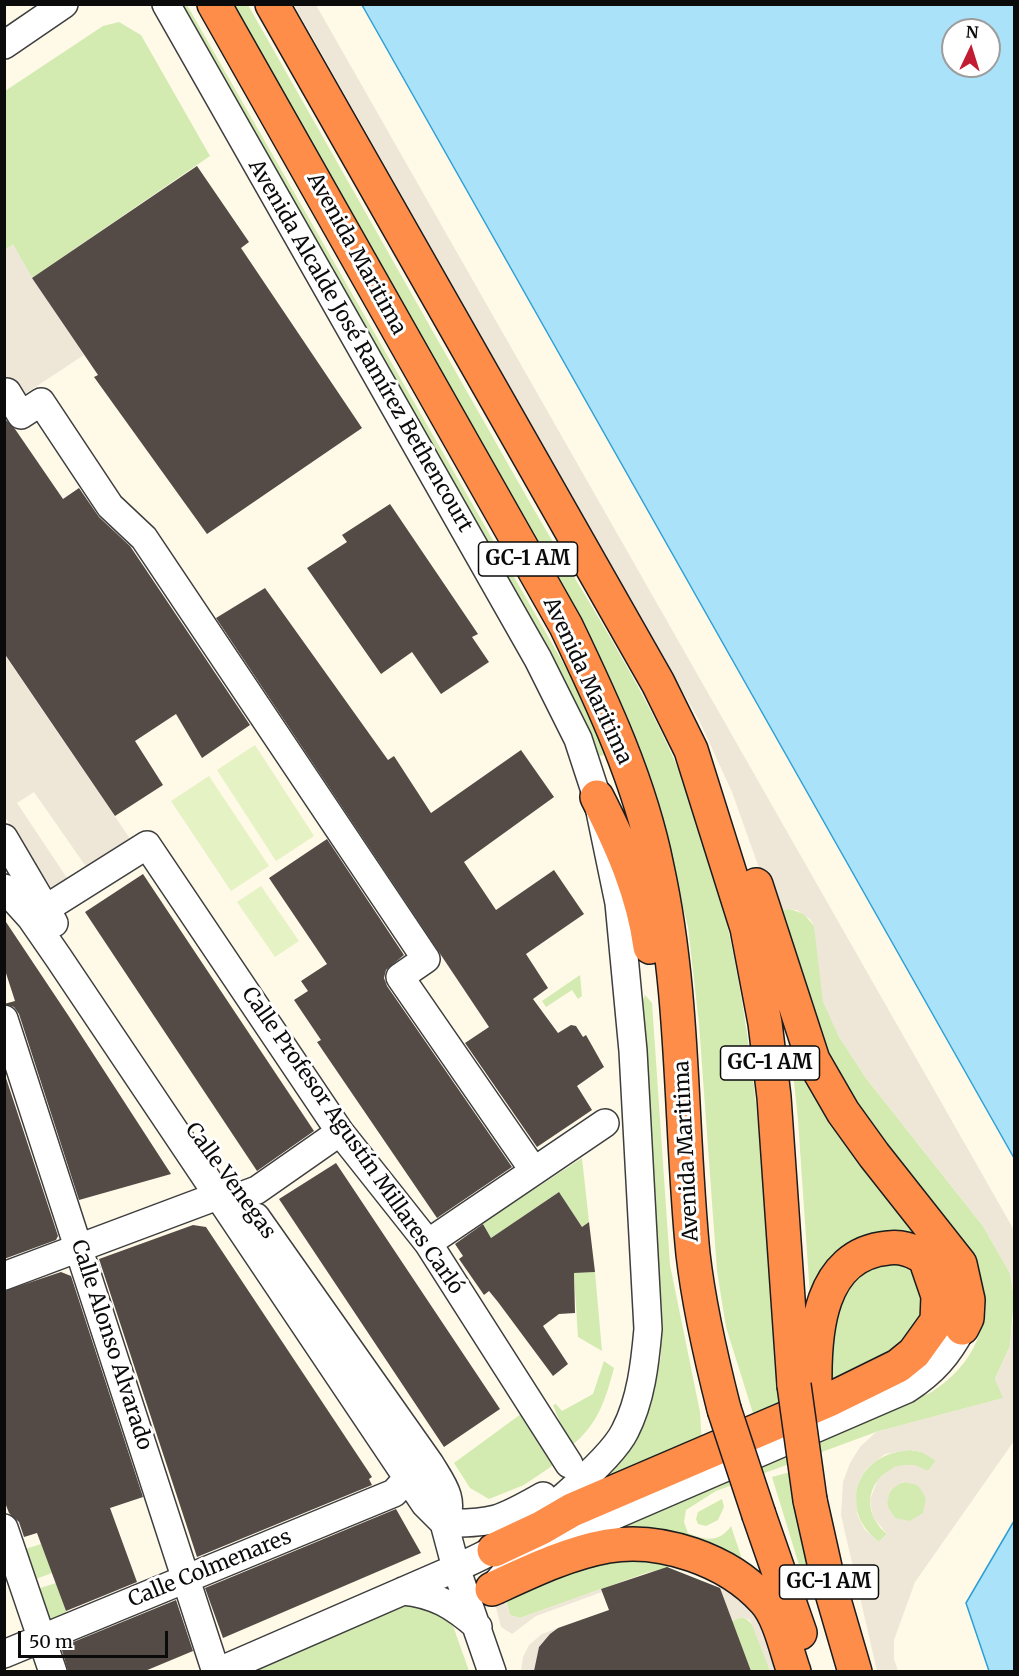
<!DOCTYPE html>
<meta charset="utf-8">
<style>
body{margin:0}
#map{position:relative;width:1019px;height:1676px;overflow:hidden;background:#fff9e8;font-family:Merriweather,serif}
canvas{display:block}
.frame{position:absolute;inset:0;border:6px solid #0b0b0b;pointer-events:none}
.north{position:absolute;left:941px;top:18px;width:60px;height:60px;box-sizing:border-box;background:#fff;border:2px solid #9d9d9d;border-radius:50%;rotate:4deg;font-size:16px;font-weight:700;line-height:24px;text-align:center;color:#0b0b0b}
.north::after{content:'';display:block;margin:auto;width:21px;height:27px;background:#c11c31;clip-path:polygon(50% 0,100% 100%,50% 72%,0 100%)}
.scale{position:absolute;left:18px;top:1631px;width:150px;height:27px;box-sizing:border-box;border:3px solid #0b0b0b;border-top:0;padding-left:8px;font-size:18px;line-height:21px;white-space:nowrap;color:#0b0b0b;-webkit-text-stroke:4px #fff;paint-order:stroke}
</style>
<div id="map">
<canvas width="1019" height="1676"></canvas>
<div class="frame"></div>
<div class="north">N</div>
<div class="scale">50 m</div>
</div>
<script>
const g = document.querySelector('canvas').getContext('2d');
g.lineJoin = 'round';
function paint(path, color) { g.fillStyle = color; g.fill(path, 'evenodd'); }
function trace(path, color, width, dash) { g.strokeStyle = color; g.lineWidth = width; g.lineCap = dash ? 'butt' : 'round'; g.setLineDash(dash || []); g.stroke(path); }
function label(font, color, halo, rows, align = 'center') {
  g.font = font + ' Merriweather,serif'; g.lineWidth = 6; g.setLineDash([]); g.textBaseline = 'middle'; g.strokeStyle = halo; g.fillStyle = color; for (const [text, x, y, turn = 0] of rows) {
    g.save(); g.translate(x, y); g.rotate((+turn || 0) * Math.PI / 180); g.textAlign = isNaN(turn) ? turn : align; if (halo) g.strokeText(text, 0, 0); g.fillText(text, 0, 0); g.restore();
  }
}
const green = new Path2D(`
 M177,5H187L586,703L607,754L599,756L578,711Z
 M232,5H248C342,170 435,336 529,501C591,609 666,716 703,835C762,1022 765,1221 780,1415L756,1423L726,1327L717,1271L699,1024L688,927L651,779L623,707L557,576Z
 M119,22L141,35L210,156L32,278L13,245L5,250V91L103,26Z
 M790,909L804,914L814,926L819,956L838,1035L866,1078L983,1226L1010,1273L1014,1297L1010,1346L995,1379L1004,1398L876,1432L716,1491L686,1510L684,1522L688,1533C706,1541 720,1542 731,1526L743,1562L611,1532L930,1393C974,1365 993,1325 978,1275L837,1079L779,910Z
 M580,975L582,996L578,999L572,990L546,1007L542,1001Z
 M645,995L652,1003L670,1265L700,1412L702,1446L589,1490L628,1450L640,1433L661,1357L642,1002Z
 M788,1024L920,1240L810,1296L798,1120Z
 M582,1158L589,1222L582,1227L559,1192L491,1238L483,1223Z
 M890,1261C918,1270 918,1275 929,1302L915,1339L824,1391C829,1352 829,1296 863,1269C870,1264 882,1263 890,1261Z
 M595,1272L602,1351L578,1337L574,1273Z
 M604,1361L614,1368C605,1401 598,1425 570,1447L553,1405L556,1404L562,1411L593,1394Z
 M525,1411L558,1462L524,1485L489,1499L470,1488L454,1463Z
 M910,1450L922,1452L937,1460L928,1471C882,1452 849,1501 887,1534L879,1542C836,1508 856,1453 910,1450Z
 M790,1472L809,1576L808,1582L803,1578L772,1477Z
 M887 1502a20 20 0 1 1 40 0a20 20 0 1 1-40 0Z
 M722,1499L724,1507L718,1520L706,1526L698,1524L696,1519L698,1512Z
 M41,1544L52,1573L33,1580L22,1550Z
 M616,1558L683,1564L646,1573L520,1618L510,1615L505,1598L542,1580Z
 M56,1583L68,1617L50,1625L37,1589Z
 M423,1602L451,1620L469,1671L248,1672L404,1605Z
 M742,1617C760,1623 765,1656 770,1671H751L732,1621Z`);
const pitch = new Path2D(`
 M255,745L314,836L276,861L217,770Z
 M209,776L269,866L231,891L171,801Z
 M261,886L299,941L275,957L237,902Z`);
const plaza = new Path2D(`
 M294,5H316L1014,1230V1297L1010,1273L983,1226L866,1078L838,1035L823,1002L814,926L810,919L797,910L785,909L775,913L732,792L700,722Z
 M13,244L32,278L84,355L5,407V250Z
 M4,654L133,843L89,871L34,792L17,803L71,884L53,890L5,817Z
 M1014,1310V1441L915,1582L894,1640V1659L898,1671H877L841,1515L843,1482L850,1463L860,1447L876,1432L1003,1398L995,1379L1010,1346ZM910,1450L922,1452L936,1461L928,1471L915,1465H903L894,1467L878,1479L870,1500L873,1517L887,1534L879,1542L865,1530L857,1514L856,1491L860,1479L867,1468L885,1454ZM903,1482L918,1485L926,1498L923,1513L910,1521L895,1518L887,1505L890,1490Z
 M637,1553L677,1560L713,1572L740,1593L755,1615L779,1671H770L750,1620L742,1617L732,1621L718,1583L713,1578L691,1566L650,1557L616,1558L578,1566L508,1596L505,1600L510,1615L520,1618L601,1589L602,1592L536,1616L512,1634L501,1627L496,1607L508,1593L582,1562L615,1555Z
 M558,1628L539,1647L535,1671L521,1672L523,1657L529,1645L542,1634Z`);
const water = new Path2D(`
 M362,5H1014V1158ZM953,30H989V66H953Z
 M1014,1521V1671H989L966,1603Z`);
const building = new Path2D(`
 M197,166L249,242L241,248L362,428L207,534L94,377L98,375L32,278Z
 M4,418L15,429L63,499L79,488L99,517L130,546L250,725L202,758L176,714L135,741L163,785L115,816L4,653Z
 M390,504L478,634L472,637L489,662L441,694L412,652L381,674L307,568L347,542L342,535Z
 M265,588L388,760L394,756L431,813L521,750L554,797L464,862L496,910L554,870L584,914L526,954L548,988L533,999L558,1033L571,1025L576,1026L583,1037L586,1035L604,1067L577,1086L592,1110L537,1147L465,1043L489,1027L216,618Z
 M327,839L404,955L386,970L384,978L387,986L512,1167L437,1218L317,1042L321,1040L294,1000L308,991L301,981L327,964L269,878Z
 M143,874L314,1131L257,1171L85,912Z
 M4,919L68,1015L171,1174L79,1200L19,1014L14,1007L4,1004L15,1001L4,967Z
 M4,1072L58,1236L56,1240L4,1259Z
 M336,1163L500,1409L444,1447L279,1199Z
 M559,1192L582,1227L589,1222L595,1272L574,1273L575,1313L559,1314L543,1326L568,1364L553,1376L498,1302L489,1291L484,1295L459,1259L463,1256L455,1244L483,1224L491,1238Z
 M193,1225L206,1227L372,1477L369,1479L372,1485L197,1557L99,1259Z
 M61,1272L71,1276L143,1497L110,1508L137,1582L66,1611L37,1533L24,1537L19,1522L9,1513L4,1500V1291Z
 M396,1509L421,1553L223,1638L205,1588Z
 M667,1567L720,1588L751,1671H534L539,1647L550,1634L558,1628L609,1610L601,1589Z
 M176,1600L193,1651L145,1671H68L61,1647Z`);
const minor = new Path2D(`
 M166,4L538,659L578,739L597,797L619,903L633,1051L648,1329C645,1363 641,1400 625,1431C610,1462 525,1532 493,1550C481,1557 469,1562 456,1568L217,1672
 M4,45L64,4
 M7,392L21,415L41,402L110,506L144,538L426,959L400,977L534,1171
 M4,838L54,923
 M4,888L31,918L58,957L425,1504L444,1523L456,1568L492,1672
 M31,918L147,845L340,1132L428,1243L569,1464
 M4,1019L216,1672
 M256,1217L430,1464C442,1484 456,1500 444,1523
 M428,1243L605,1123
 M4,1276L220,1195L241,1196L257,1190L340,1132
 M444,1523C493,1524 501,1520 543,1496
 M4,1528L53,1672
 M495,1585L513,1564L534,1550L907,1389C933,1372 948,1355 962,1328
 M403,1591C435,1594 454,1606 478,1627
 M4,1654L394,1493L404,1482L405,1474`);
const highway = new Path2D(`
 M214,4L566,626C603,703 640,782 657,867C685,995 680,1125 693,1254C699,1307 711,1358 724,1409
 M272,4L658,683L691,750L747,928L765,1023L774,1097L794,1385
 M597,797C621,844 643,893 650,947
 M756,885L813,1060L843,1112L874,1155L960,1264L968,1300L967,1318L962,1328
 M815,1386C814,1333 819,1254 888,1248C909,1245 926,1257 939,1272
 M810,1500L827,1576L855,1672
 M759,1515L800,1633
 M494,1550L541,1528L572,1510L831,1399L898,1366L914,1353L937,1321L938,1296L925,1258
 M492,1589C529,1572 568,1553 608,1546C661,1537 728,1560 764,1600C780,1617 786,1650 794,1672`);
const highwayBridge = new Path2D(`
 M794,1385L810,1500
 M724,1409L759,1515`);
const shields = [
 [528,559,99],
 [770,1063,99],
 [829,1582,99]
];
const shieldNames = [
 ["GC-1 AM",528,559],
 ["GC-1 AM",770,1063],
 ["GC-1 AM",829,1582]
];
const streetNames = [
 ["Avenida Maritima",356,254,61],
 ["Avenida Alcalde José Ramírez Bethencourt",360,346,60],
 ["Avenida Maritima",587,681,65],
 ["Calle Profesor Agustín Millares Carló",352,1141,55],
 ["Avenida Maritima",687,1151,-93],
 ["Calle Venegas",230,1181,54],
 ["Calle Alonso Alvarado",111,1345,72],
 ["Calle Colmenares",210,1569,-22]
];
paint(green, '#d3ebb1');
paint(pitch, '#e5f2c3');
paint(plaza, '#eee7d8');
paint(water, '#aae2f9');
trace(water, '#2d9fd4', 1.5);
paint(building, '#544b47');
trace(minor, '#3e3e3e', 30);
trace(highway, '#1c1c1c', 36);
trace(minor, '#fff', 27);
trace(highway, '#fd8d49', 33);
trace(highwayBridge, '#1c1c1c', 36, []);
trace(highwayBridge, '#fd8d49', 33);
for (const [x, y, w] of shields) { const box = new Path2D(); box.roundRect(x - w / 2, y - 17, w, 34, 4.5); g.fillStyle = '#fff'; g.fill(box); trace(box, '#0b0b0b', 1.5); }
label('bold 20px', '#0b0b0b', null, shieldNames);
label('21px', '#0b0b0b', '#fff', streetNames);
</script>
